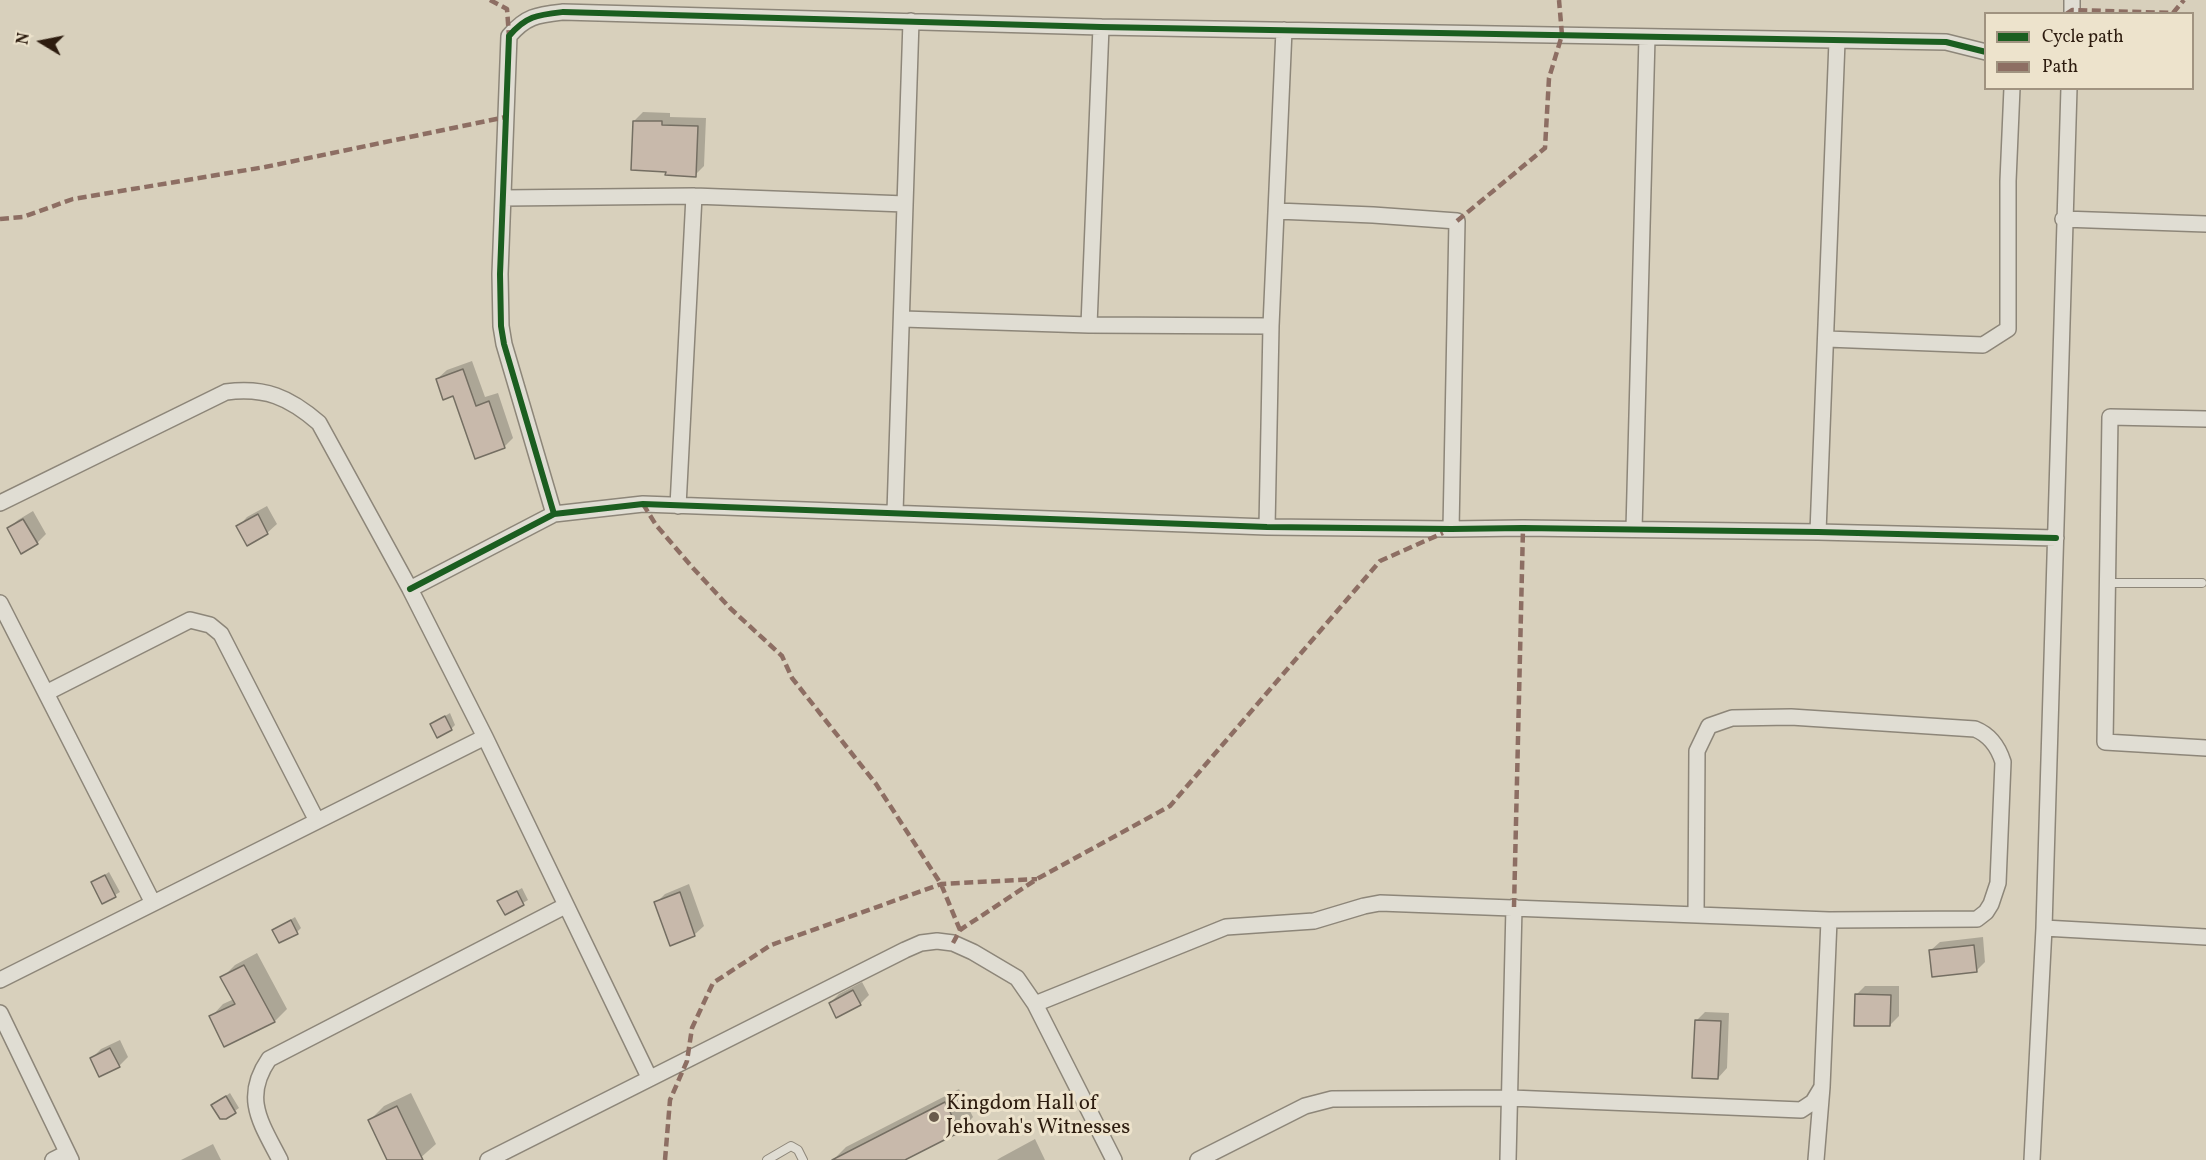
<!DOCTYPE html>
<style>
body{margin:0}
#map{position:relative;width:2206px;height:1160px;overflow:hidden;background:#d8d0bc;font-family:Vollkorn,serif}
canvas{display:block}
.legend{position:absolute;left:1984px;top:12px;width:210px;height:78px;box-sizing:border-box;background:#ede3cc;border:2px solid #a09380;margin:0;padding:8px 10px;list-style:none;font-size:18px;color:#2d1c0f}
.legend li{display:flex;align-items:center;gap:12px;height:30px}
.legend b{width:30px;border:2px solid #a09380}
.north{position:absolute;left:12px;top:12px;width:60px;height:60px;-webkit-text-stroke:4px #ede3cc;paint-order:stroke;rotate:280deg;font-size:16px;font-weight:700;line-height:24px;text-align:center;color:#2d1c0f}
.north::after{content:'';display:block;margin:auto;width:21px;height:27px;background:#2d1c0f;clip-path:polygon(50% 0,100% 100%,50% 72%,0 100%)}
</style>
<div id="map">
<canvas width="2206" height="1160"></canvas>
<ul class="legend">
<li><b style="height:8px;background:#1b5e20"></b>Cycle path</li>
<li><b style="height:8px;background:#8d6e63"></b>Path</li>
</ul>
<div class="north">N</div>
</div>
<script>
const g = document.querySelector('canvas').getContext('2d');
g.lineJoin = 'round';
function paint(path, color) { g.fillStyle = color; g.fill(path, 'evenodd'); }
function trace(path, color, width, dash) { g.strokeStyle = color; g.lineWidth = width; g.lineCap = dash ? 'butt' : 'round'; g.setLineDash(dash || []); g.stroke(path); }
function label(font, color, halo, rows, align = 'center') {
  g.font = font + ' Vollkorn,serif'; g.lineWidth = 6; g.setLineDash([]); g.textBaseline = 'middle'; g.strokeStyle = halo; g.fillStyle = color; for (const [text, x, y, turn = 0] of rows) {
    g.save(); g.translate(x, y); g.rotate((+turn || 0) * Math.PI / 180); g.textAlign = isNaN(turn) ? turn : align; if (halo) g.strokeText(text, 0, 0); g.fillText(text, 0, 0); g.restore();
  }
}
const shadow = new Path2D(`
 M643,112L670,113V117L706,118L704,166L695,175L667,170L634,121Z
 M472,361L485,397L498,393L513,438L504,447L437,379L447,370Z
 M267,506L277,524L267,533L238,527L247,517Z
 M33,511L46,534L37,543L8,529L18,520Z
 M450,713L455,725L451,729L432,724Z
 M109,872L120,892L103,902L93,883Z
 M689,884L704,926L694,935L656,903L665,894Z
 M522,888L528,900L505,913L499,901Z
 M295,917L301,928L297,932L274,930Z
 M1983,937L1985,962L1976,971L1930,951L1940,942Z
 M257,953L287,1009L275,1021L225,1045L211,1017L223,1004L234,999L222,978L235,965Z
 M862,982L869,995L860,1004L830,1003L839,994Z
 M1865,986H1899V1016L1890,1025L1856,995Z
 M1705,1012L1729,1013L1727,1068L1718,1078L1696,1021Z
 M120,1040L128,1057L119,1066L92,1058L101,1049Z
 M959,1089L973,1117L960,1131L902,1160H833L846,1147Z
 M230,1093L239,1108L222,1120L213,1105Z
 M411,1093L436,1144L418,1160H389L370,1120L384,1106Z
 M1035,1139L1045,1160H997L1000,1158Z
 M213,1144L221,1160H181Z`);
const building = new Path2D(`
 M633,121H662V125L698,126L696,177L665,175L666,172L631,170Z
 M463,369L476,406L489,401L505,448L475,459L453,396L443,400L436,379Z
 M258,514L268,534L247,546L236,526Z
 M23,519L38,544L21,554L7,528Z
 M445,716L452,730L437,738L430,724Z
 M105,875L116,897L102,904L91,882Z
 M517,891L524,905L505,915L497,901Z
 M680,892L695,936L670,946L654,902Z
 M291,920L298,934L279,943L272,930Z
 M1974,945L1977,972L1932,977L1929,950Z
 M244,965L275,1022L224,1047L209,1016L235,1004L220,977Z
 M853,990L861,1005L836,1018L829,1003Z
 M1855,994L1891,995L1890,1026H1854Z
 M1695,1020L1721,1021L1718,1079L1692,1078Z
 M110,1048L120,1067L99,1077L90,1058Z
 M226,1096L236,1113L226,1119H220L211,1105Z
 M945,1102L960,1132L905,1160H832Z
 M397,1106L423,1160H387L368,1120Z`);
const lane = new Path2D(`
 M2107,583H2202
 M767,1160L791,1146L798,1150L803,1160`);
const street = new Path2D(`
 M2072,14V0
 M504,198L694,196L905,204
 M1277,211L1373,215L1457,221L1451,529
 M2063,219L2206,224
 M903,319L1089,325L1271,326
 M1089,325L1101,27
 M1827,339L1983,345L2008,329V181L2012,88
 M2206,419L2110,417L2105,742L2206,748
 M0,503L226,392C265,387 289,397 319,423L410,589L485,737L649,1077
 M678,506L694,196
 M895,512L911,21
 M554,514L504,344L501,326L500,274L509,36C526,16 537,15 563,12L1101,27L1946,42L1986,52
 M1267,527L1271,326L1284,30
 M1634,529L1647,37
 M1818,532L1837,41
 M410,589L554,514L643,504L1267,527L1451,529L1523,528L1818,532L2056,538
 M0,603L153,903
 M46,693L190,620L210,625L221,634L317,821
 M2044,928L2206,937
 M0,980L485,737
 M1035,1004L1226,927L1314,921L1364,906L1380,903L1829,920L1977,919L1986,912L1991,904L1998,883L2003,762C1998,746 1990,735 1975,729L1791,717L1732,718L1709,726L1697,751L1696,915
 M0,1013L71,1160
 M53,1160L67,1153
 M280,1160C261,1123 242,1098 269,1059L565,906
 M488,1160L905,950L921,943L937,941L953,943L973,952L1017,978L1035,1004L1114,1160
 M1198,1160L1305,1106L1332,1099L1511,1098L1801,1110L1813,1102L1822,1087
 M1508,1160L1514,907
 M1816,1160L1822,1087L1829,920
 M2032,1160L2044,928L2069,88`);
const quiet = new Path2D(`
 M490,0L507,9L509,36
 M2066,14L2072,10L2173,13L2184,0
 M0,219L23,217L73,199L265,167L506,117
 M1457,221L1545,148L1549,78L1562,35L1559,0
 M643,504L656,525L692,567L730,608L782,656L792,678L876,784L941,884L960,930
 M1514,907L1523,528
 M953,943L960,930L1037,879L1170,806L1380,561L1443,533
 M665,1160L670,1100L687,1061L692,1028L713,983L771,945L941,884L1037,879`);
const cycleway = new Path2D(`
 M554,514L504,344L501,326L500,274L509,36C526,16 537,15 563,12L1101,27L1946,42L1986,52
 M410,589L554,514L643,504L1267,527L1451,529L1523,528L1818,532L2056,538`);
const markers = [
 [934,1117,6,"#695b4c"]
];
const poiNames = [
 ["Kingdom Hall of",946,1105],
 ["Jehovah's Witnesses",946,1129]
];
paint(shadow, '#0003');
paint(building, '#c8b9ab');
trace(building, '#746e62', 1.5);
trace(lane, '#8d8679', 10);
trace(street, '#8d8679', 18);
trace(lane, '#e0ddd3', 8);
trace(street, '#e0ddd3', 15);
trace(quiet, '#8d6e63', 4.5, [9, 4.5]);
trace(cycleway, '#1b5e20', 6);
for (const [x, y, r, color] of markers) { const dot = new Path2D(); dot.arc(x, y, r, 0, 2 * Math.PI); g.fillStyle = color; g.fill(dot); trace(dot, '#ede3cc', 2); }
label('21px', '#2d1c0f', '#ede3cc', poiNames, 'left');
</script>
